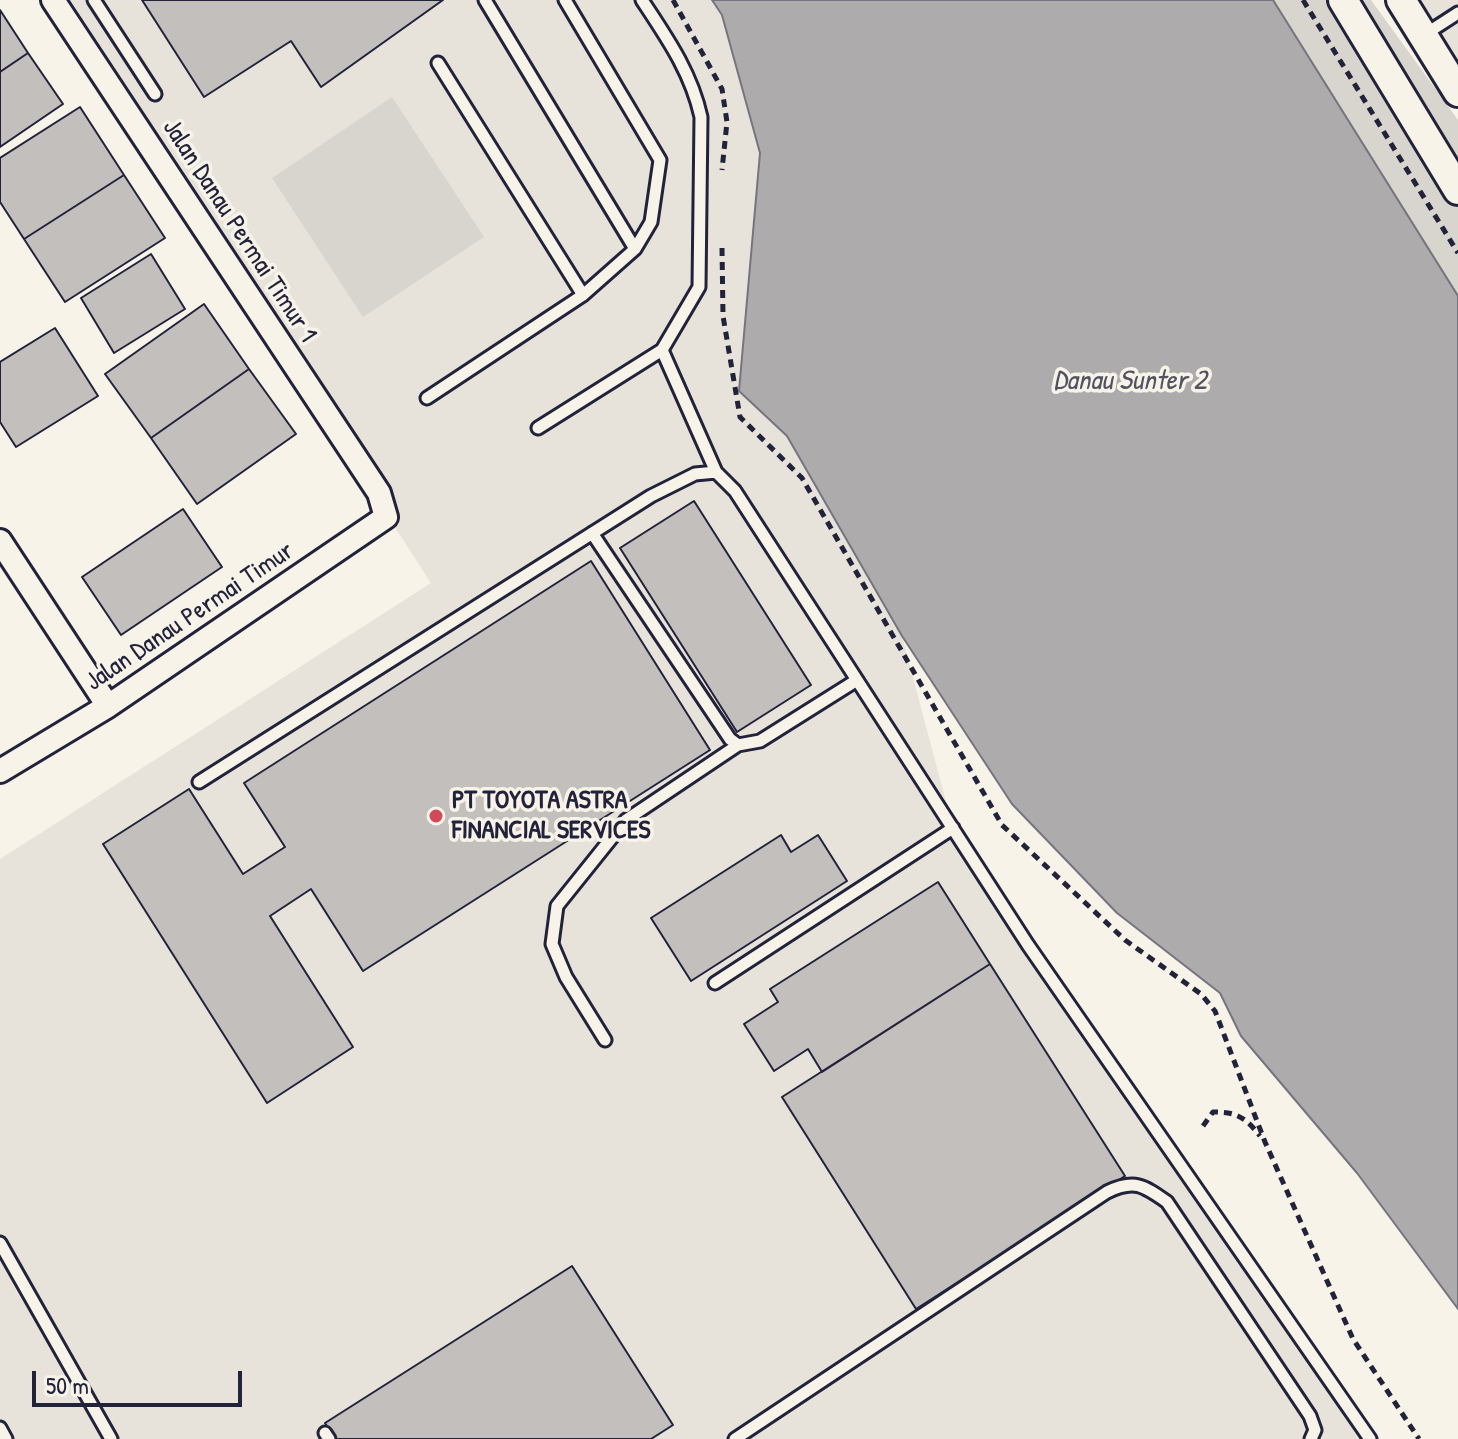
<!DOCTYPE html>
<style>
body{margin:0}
#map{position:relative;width:1458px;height:1439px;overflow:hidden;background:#f7f3e8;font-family:"Patrick Hand",sans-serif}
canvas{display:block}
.scale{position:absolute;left:32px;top:1371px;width:210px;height:36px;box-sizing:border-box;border:4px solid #22223b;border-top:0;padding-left:10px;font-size:24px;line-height:28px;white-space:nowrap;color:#22223b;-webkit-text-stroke:6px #f7f3e8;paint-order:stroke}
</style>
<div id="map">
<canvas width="1458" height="1439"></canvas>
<div class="scale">50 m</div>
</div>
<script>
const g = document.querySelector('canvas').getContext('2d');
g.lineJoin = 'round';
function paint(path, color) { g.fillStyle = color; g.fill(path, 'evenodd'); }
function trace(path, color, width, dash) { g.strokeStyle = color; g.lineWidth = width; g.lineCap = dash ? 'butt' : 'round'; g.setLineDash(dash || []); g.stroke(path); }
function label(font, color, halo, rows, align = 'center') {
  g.font = font + ' "Patrick Hand",sans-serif'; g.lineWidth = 7; g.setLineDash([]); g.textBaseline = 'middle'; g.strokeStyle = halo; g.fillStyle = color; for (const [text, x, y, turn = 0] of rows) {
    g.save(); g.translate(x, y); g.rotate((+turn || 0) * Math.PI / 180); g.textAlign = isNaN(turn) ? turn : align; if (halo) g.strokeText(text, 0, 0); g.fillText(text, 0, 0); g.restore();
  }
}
const built = new Path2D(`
 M54,0H712L722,15L760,153L739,391L787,436L902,636L953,828L1370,1439H0V859L431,583Z
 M1421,0H1458V61Z`);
const green = new Path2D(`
 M1273,0H1345L1458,187V296Z
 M1362,0H1371L1458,120V176Z
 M392,97L484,237L363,317L272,178Z`);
const water = new Path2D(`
 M712,0H1273L1458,296V1309L1357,1173L1241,1036L1220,993L1117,913L1012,804L902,636L787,436L739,391L760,153L722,15Z`);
const building = new Path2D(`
 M142,0H443L321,87L291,41L204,97Z
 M0,10L28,53L0,72Z
 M28,53L63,104L0,147V72Z
 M80,107L124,175L24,239L0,202V158Z
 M124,175L165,238L65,302L24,239Z
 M151,254L185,309L114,353L81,298Z
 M204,304L249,369L151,438L105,374Z
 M55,328L98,396L16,447L0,422V362Z
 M249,369L296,434L197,504L151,438Z
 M694,501L811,685L737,732L620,548Z
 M183,509L222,567L121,635L82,577Z
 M591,561L710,750L363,971L311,889L270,916L353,1047L267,1103L103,844L189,789L243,874L285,847L244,783Z
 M781,835L791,852L818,835L847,881L691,981L651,918Z
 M938,882L990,964L822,1072L808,1049L774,1071L744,1024L778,1002L770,989Z
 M990,964L1125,1176L916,1309L782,1097Z
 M572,1266L673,1425L651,1439H335L325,1423Z`);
const path = new Path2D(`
 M673,0L722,89L727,122L722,170
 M1303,0L1458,253
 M722,248L723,316L740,417L802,478L1002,825L1125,940L1201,994L1215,1011L1265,1142L1353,1339L1419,1439
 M1203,1126L1213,1112C1237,1112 1245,1117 1260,1136`);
const service = new Path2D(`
 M94,0L155,94
 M485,0L635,249
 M1424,35L1458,13
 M438,63L583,295
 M662,350L716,472
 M427,398L583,295L635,249L651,222L660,160L565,0
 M538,428L662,350L699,287L701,117C691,72 667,38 642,0
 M592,533L730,739L738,745L760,741L857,680
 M199,782L651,496L695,474L716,472L735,491L1028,945L1370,1439
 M715,983L953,828
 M605,1040L566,977L552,944L557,906L626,820L738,745
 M0,1243L111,1439
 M0,1428L6,1439
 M325,1433L329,1439
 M735,1439L1107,1192C1134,1179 1143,1185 1167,1202L1310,1416L1315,1430L1311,1439`);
const minor = new Path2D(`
 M0,541L108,706
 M0,771L108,706L386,517L379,493L53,0`);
const tertiary = new Path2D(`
 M1343,0L1458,190
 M1401,0L1458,92`);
const markers = [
 [436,816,8,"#d1495b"]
];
const streetNames = [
 ["Jalan Danau Permai Timur 1",239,231,57],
 ["Jalan Danau Permai Timur",190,617,-34]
];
const poiNames = [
 ["PT TOYOTA ASTRA",452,801],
 ["FINANCIAL SERVICES",452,831]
];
const waterNames = [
 ["Danau Sunter 2",1130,382]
];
paint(built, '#e7e3db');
paint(green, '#d8d5cf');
paint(water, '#aeabad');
trace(water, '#76747f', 2);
paint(building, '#c2bfbd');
trace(building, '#22223b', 2);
trace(service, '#22223b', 17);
trace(minor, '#22223b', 28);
trace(tertiary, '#22223b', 34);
trace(path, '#22223b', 5, [8, 6]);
trace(service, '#f7f3e8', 11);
trace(minor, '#f7f3e8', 22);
trace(tertiary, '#f7f3e8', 28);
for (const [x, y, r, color] of markers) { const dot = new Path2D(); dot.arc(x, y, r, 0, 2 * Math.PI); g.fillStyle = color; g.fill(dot); trace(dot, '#f7f3e8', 3); }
label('26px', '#22223b', '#f7f3e8', streetNames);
label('bold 26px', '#22223b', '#f7f3e8', poiNames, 'left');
label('italic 28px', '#535263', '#f7f3e8', waterNames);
</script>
